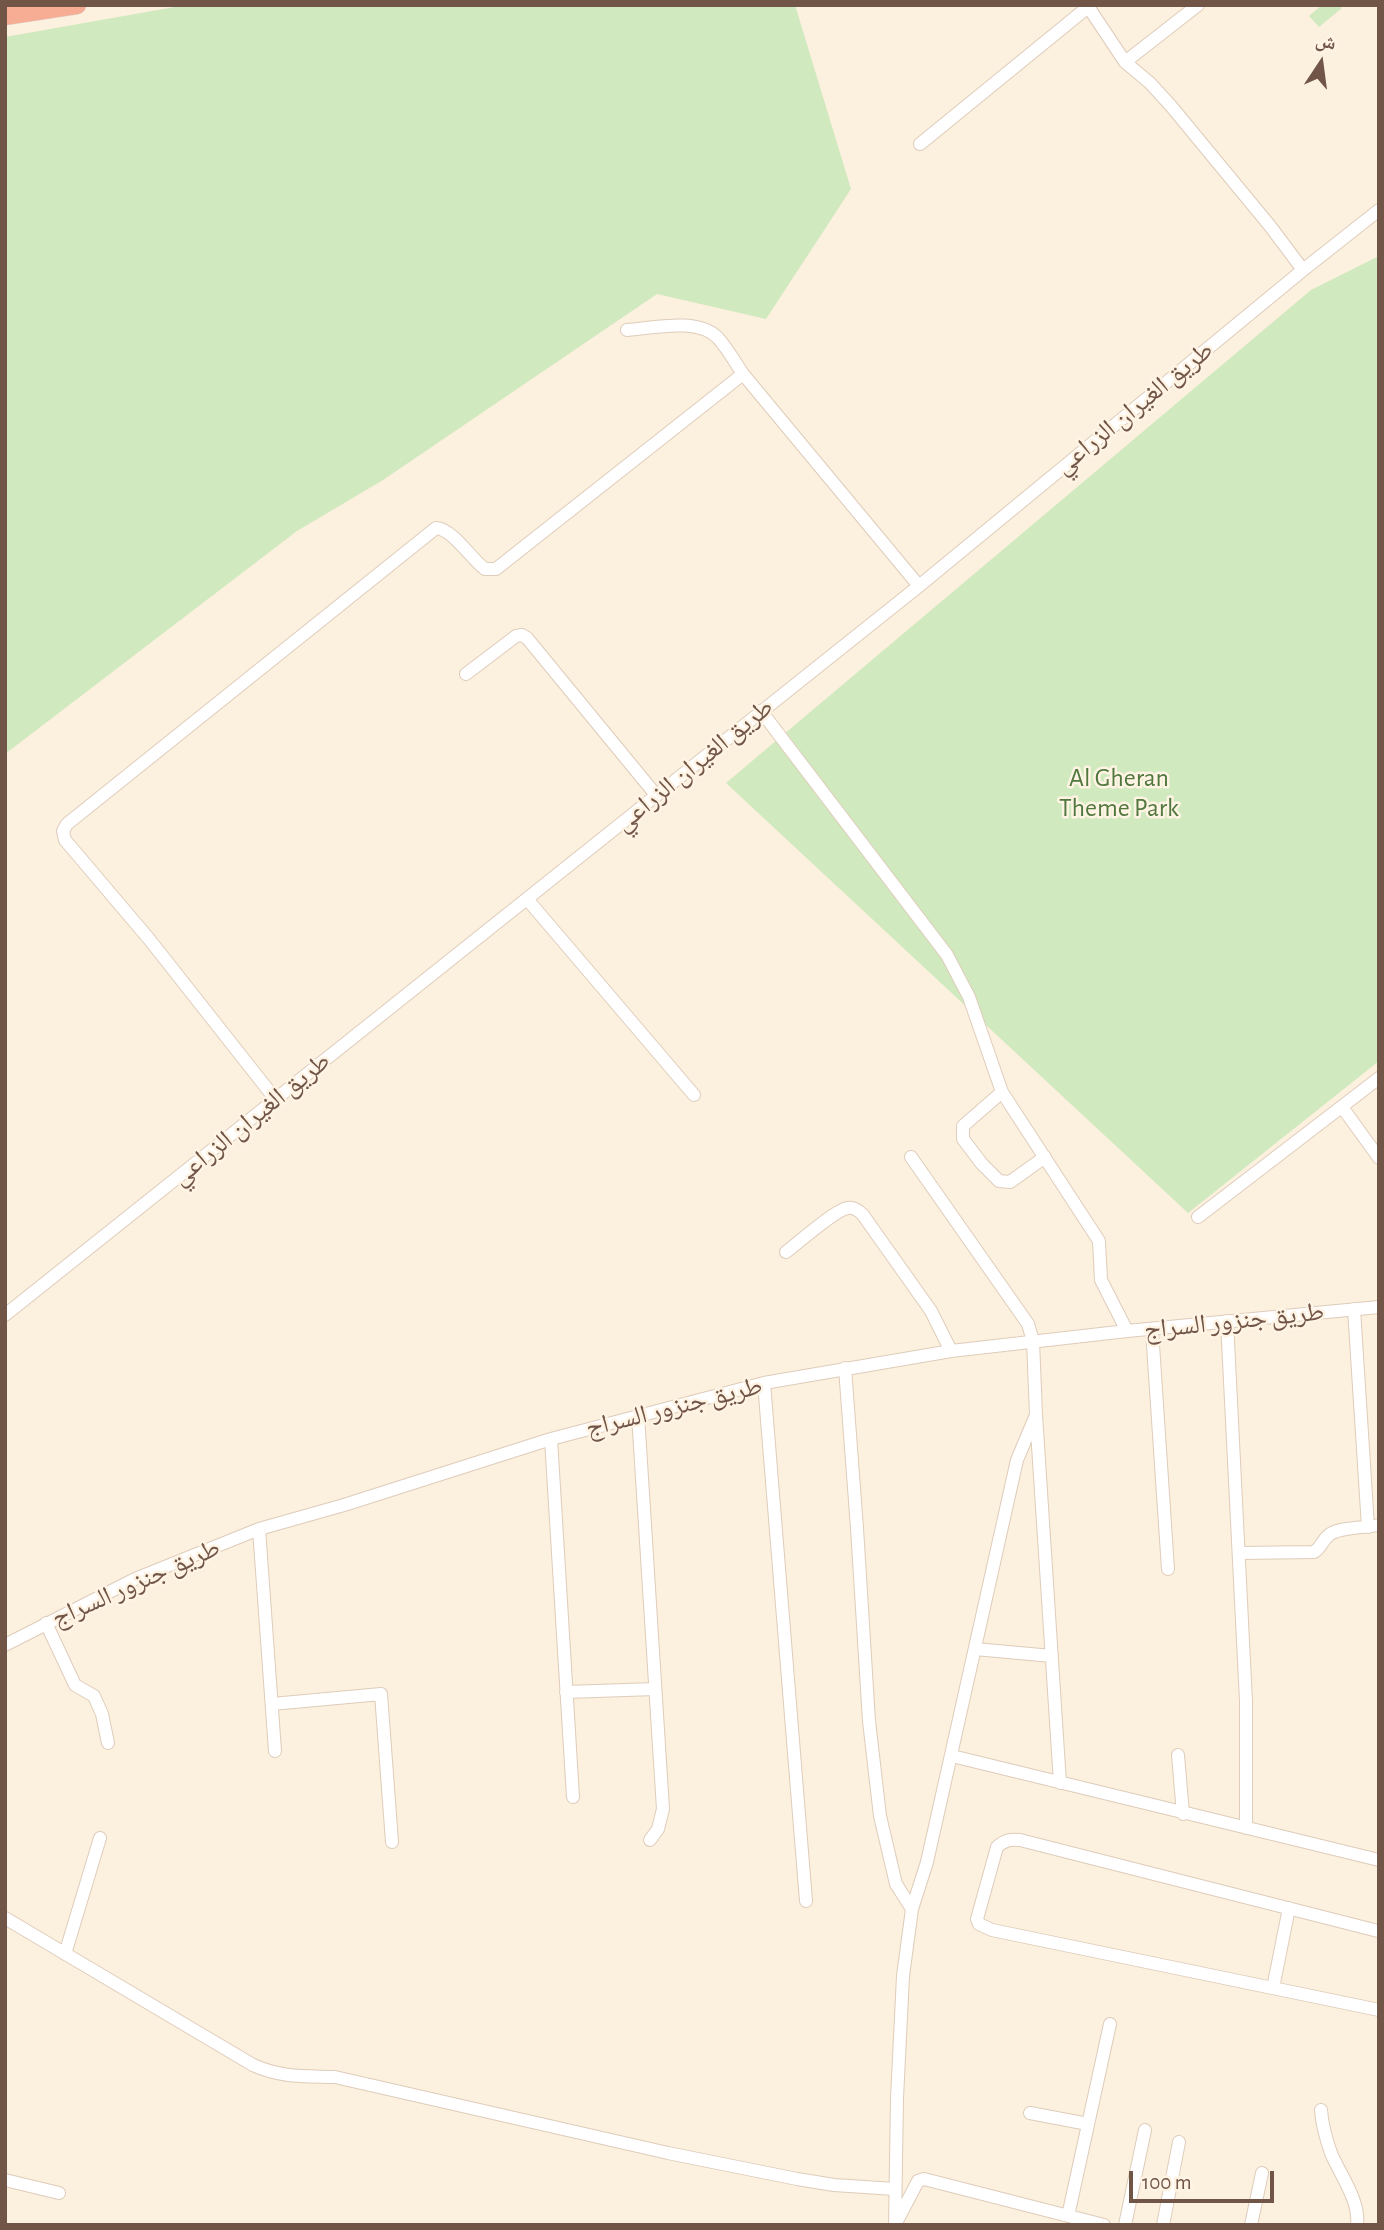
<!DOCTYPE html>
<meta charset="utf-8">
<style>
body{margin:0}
#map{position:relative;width:1384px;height:2230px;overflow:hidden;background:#fcf0de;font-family:"Alegreya Sans","Noto Naskh Arabic",sans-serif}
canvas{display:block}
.frame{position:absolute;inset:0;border:7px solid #715547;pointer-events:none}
.north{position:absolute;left:1286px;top:28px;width:70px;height:70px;-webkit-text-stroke:5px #fff4e4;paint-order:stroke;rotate:13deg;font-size:19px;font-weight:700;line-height:28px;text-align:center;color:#715547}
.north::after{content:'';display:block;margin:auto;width:24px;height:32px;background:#715547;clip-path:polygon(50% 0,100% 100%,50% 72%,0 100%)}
.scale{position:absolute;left:1129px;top:2171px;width:145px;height:32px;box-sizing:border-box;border:4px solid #715547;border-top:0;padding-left:9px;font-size:21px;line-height:24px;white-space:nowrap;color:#715547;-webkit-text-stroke:5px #fff4e4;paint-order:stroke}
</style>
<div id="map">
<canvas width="1384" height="2230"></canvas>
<div class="frame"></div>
<div class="north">ش</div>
<div class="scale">100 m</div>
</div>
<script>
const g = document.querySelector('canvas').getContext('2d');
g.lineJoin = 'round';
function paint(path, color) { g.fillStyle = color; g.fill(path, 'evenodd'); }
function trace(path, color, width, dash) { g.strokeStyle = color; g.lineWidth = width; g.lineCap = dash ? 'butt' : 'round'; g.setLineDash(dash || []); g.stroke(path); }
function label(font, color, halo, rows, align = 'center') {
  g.font = font + ' "Alegreya Sans","Noto Naskh Arabic",sans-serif'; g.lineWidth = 5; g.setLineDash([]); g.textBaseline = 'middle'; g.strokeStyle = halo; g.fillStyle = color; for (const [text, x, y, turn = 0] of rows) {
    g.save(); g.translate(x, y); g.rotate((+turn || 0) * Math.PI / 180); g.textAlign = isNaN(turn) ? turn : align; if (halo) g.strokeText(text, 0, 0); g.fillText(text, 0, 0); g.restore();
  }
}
const green = new Path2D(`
 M186,5H795L851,189L766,319L657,294L383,480L297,531L5,754V37Z
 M1322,5H1339L1342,8L1319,27L1309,16Z
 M1379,256V1061L1188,1213L726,783L1311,290Z`);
const minor = new Path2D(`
 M1087,5L1125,62L1150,83L1171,106L1270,226L1303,270
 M1125,62L1198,5
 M920,144L1088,7
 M627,330C654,328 698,317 718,338C727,348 735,362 743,374L919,586
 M466,674L516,636L522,635L527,638L656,795
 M761,711L947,955L969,997L1002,1092L1099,1241L1101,1280L1127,1331
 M527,899L694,1095
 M1002,1092L963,1126V1139L982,1164L999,1181L1010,1182L1045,1157
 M276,1100L149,939L65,840L63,831L67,824L436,528C453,529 471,559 485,569H496L743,374
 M1342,1107L1379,1158
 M911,1157L1028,1324L1033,1341L1036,1415L1060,1783
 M1198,1217L1379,1078
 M786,1252C798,1243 836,1209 848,1208C854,1207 859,1211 863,1215L931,1311L951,1351
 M1354,1309L1368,1527
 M5,1315L919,586L1303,270L1379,210
 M1227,1321L1246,1701V1828
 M1152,1330L1168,1569
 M845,1368L857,1528L869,1721L880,1816L896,1884L912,1909
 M764,1383L806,1901
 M638,1415L663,1809L658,1829L650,1840
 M551,1439L573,1797
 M259,1529L275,1751
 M1240,1553L1314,1552C1322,1547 1322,1540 1329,1535C1339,1527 1365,1528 1379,1525
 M46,1623L75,1685L94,1696L102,1714L108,1743
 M5,1645L135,1579L259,1529L344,1505L551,1439L764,1383L951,1351L1127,1331L1379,1307
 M975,1649L1052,1656
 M566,1692L655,1689
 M272,1704L381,1694L392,1842
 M1178,1755L1183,1814
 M952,1756L1379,1860
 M5,1918L253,2065C282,2078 304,2076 335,2077L668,2153L797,2179L834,2185L895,2189
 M1378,1931L1020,1840C1010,1839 1005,1840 997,1847L977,1919L979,1924L992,1930L1379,2010
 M65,1954L100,1838
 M1273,1988L1289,1908
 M1321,2110C1322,2124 1326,2139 1331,2153C1340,2175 1360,2200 1357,2225
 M1030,2113L1088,2124
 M5,2180L59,2193
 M1068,2216L1110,2024
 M897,2221L918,2181L924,2179L1104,2225
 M895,2225L897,2098L903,1976L912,1909L927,1862L1017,1460L1036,1415
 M1125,2225L1145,2130
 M1163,2225L1179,2142
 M1251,2225L1262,2173`);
const highway = new Path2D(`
 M5,16L77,5`);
const streetNames = [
 ["طريق الغيران الزراعي",1134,408,-39],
 ["طريق الغيران الزراعي",694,765,-39],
 ["طريق الغيران الزراعي",251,1119,-39],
 ["طريق جنزور السراج",1234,1321,-6],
 ["طريق جنزور السراج",674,1407,-14],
 ["طريق جنزور السراج",136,1583,-24]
];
const parkNames = [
 ["Al Gheran",1119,778],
 ["Theme Park",1119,808]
];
paint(green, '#d0e9be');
trace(minor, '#dfccbb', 14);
trace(highway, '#ddd6d3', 19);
trace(minor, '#fff', 12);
trace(highway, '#f7ad94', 18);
label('26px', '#715547', '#fff4e4', streetNames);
label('26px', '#51783f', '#fff4e4', parkNames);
</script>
